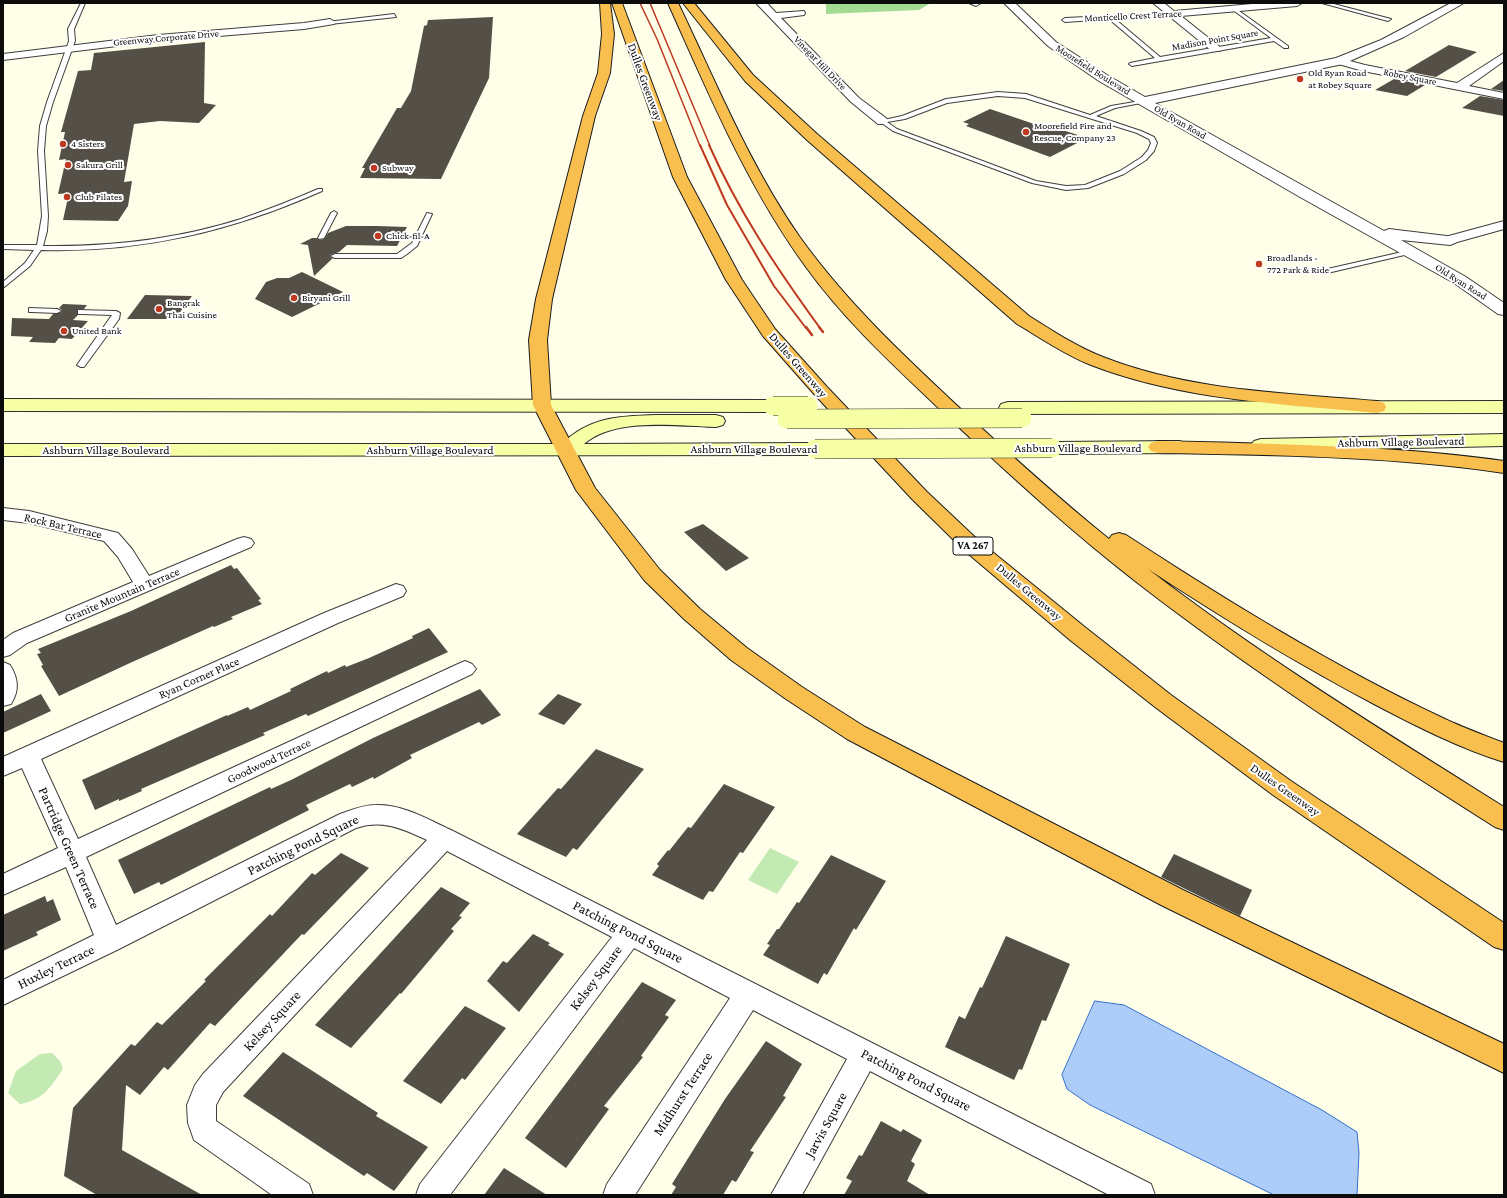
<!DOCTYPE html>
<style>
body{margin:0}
#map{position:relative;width:1507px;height:1198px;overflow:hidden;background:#ffffe9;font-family:"Crimson Pro",serif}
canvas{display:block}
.frame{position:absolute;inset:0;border:4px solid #0b0b0b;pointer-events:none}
</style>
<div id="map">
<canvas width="1507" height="1198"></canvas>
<div class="frame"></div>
</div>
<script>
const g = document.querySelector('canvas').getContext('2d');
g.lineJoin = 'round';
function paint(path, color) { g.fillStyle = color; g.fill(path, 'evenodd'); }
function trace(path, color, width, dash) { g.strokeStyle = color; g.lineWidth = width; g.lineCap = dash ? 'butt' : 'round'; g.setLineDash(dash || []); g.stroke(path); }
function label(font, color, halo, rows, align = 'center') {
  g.font = font + ' "Crimson Pro",serif'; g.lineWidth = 4; g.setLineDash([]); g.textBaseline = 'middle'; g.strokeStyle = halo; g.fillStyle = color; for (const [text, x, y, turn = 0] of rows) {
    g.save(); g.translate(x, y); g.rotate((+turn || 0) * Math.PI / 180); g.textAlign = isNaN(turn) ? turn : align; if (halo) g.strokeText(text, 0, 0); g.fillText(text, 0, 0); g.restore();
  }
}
const green = new Path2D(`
 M770,848L799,862L777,894L748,880Z
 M52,1053L60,1061L63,1069C50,1088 43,1100 20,1104L8,1093L16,1071L40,1054Z`);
const forest = new Path2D(`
 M826,3H931L919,10L826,14Z`);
const water = new Path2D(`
 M1095,1001L1124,1005L1322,1110L1357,1132L1359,1153L1357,1195H1274L1090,1105L1067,1089L1062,1075Z`);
const building = new Path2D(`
 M493,17L489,78L441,179L360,178L365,168H362L397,108H401L411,91L424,26L427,25L428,20Z
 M205,42L204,103L216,105L199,123L160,121L134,124L124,182L132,181L128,206L118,221L63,220L69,193L58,194L66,159L59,160L65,132H61L78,71L91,70L94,53Z
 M1449,45L1477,52L1436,77L1405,71Z
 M1394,79L1425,85L1407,96L1375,90Z
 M1504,80V91L1491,89Z
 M1480,96L1504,100V116L1462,108Z
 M990,109L1040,126L1044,124L1087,138L1050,157L966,126L969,124L963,122Z
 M346,226H377L407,227L397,246L347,245L339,252L330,255V257L333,258L314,276L308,245L300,244L312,238H317L319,240L324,239L328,233Z
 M302,272L343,292L292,317L255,299L266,282L277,278H289Z
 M145,295L192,296L175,319H127Z
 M63,304L87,305L84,309H77L78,315L73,320L88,321L72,339L59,338L55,343L29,342L33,337L11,336L12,318L49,319L53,314L62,312V310L59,308Z
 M703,524L749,558L726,571L684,532Z
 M231,565L234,569L237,568L261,599L258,600L262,604L231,617L233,619L214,627L213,626L130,663L59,696L41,666L43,665L37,654L41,653L38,649L131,611Z
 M429,628L448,652L308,716L306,714L263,733L265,735L141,789L142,791L119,801V799L95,810L82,780L227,715V716L248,707L250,710L291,691L290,689L327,671L328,673L345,665L346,667L369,658L413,638L412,636Z
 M480,689L501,715L482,725L479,722L410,755L412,758L374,779L373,777L352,787L350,784L306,805L309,810L161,885L159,882L134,894L118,860L270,787L271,789L291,780L373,738Z
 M41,694L51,711L3,733V712Z
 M558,694L582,704L564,725L538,714Z
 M596,749L644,769L577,850L573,848L566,857L517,834L558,788L561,789Z
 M724,784L775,807L743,853L740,852L713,892L709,891L703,900L652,875L659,866L657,864L668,850L669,851L688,827L691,828Z
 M341,853L369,868L304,935L302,934L215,1026L210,1023L168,1070L164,1067L140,1095L126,1085L122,1150L202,1195H97L64,1176L73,1108L131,1044L135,1046L157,1022L162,1025L206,981L204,980L270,914L272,916L312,873L315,875Z
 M1174,854L1252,890L1240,916L1161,877Z
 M831,855L886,881L856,930L854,928L827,975L824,973L818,984L763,955L770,945L767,944L777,929H779L797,902L799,903Z
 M441,887L470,903L459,916L462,917L451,929L454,931L401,994L400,993L351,1048L315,1025Z
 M45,896L47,902L53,899L61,920L36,932L38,935L3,951V915Z
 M533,934L550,943L548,945L564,954L519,1012L487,981L503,961L507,963Z
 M1006,936L1070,964L1046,1021L1042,1020L1022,1070L1019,1069L1014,1080L945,1047L959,1016L965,1019L980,987L982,988Z
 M642,982L676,1000L665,1015L669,1017L641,1056L643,1057L604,1106L609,1109L566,1168L525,1138Z
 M465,1006L506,1028L465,1080L462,1078L441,1104L403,1081Z
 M766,1041L802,1064L783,1096L786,1097L750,1151L754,1152L736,1182L732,1180L723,1195H671L676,1187L672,1184L725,1099Z
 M283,1052L378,1113L376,1116L428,1147L394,1191L367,1173L364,1176L243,1096Z
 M881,1121L901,1132L903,1129L922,1140L911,1161L915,1164L907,1181L930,1195H844L852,1181L846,1178L859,1155L862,1156Z
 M504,1168L547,1195H484Z`);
const service = new Path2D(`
 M81,3H85L74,29L75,41L53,102L46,126L44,151L48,216L47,231L43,246C110,247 178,239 241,219C267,210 293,200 318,189H322V191C232,231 141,253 41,250L30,266L3,288V282L25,263L34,250L3,249V245H37L42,216L38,151L40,126L47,102L69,41L68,29Z
 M1322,3H1330L1391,19L1388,21Z
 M1235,8L1288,46V48H1284L1274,41L1132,66L1129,64L1130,63L1155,58L1109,19L1065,22L1062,20L1065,18L1174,13L1172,16L1115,19L1160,57L1271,38L1233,10Z
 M394,14L396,17L330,24L327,22Z
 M998,92L1026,94L1090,115L1111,106L1146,100V102L1115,108L1096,116L1141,131L1154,137L1157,143L1154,151L1146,160L1124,174L1088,188L1066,190L1032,183L893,131L879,121L902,116L946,99ZM998,96L1025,98L1137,133L1149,139L1151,143L1148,150L1142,157L1120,171L1085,185L1066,186L1036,181L897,129L887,122L905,119L947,103Z
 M334,211L337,213L324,238L319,239L318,238L331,213Z
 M427,213L432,214L417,246L407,254L401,258H335L331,256L335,254H397L412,243Z
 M1411,250L1415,252L1413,253L1323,274L1319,272L1323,270Z
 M29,308L57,309L61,311L57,313L32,312H29Z
 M78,310L116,311L120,313L119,319L84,367H81L77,365L112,315L81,314H78Z`);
const minor = new Path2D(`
 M756,3H767L776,13L804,11L805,13L804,15L781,18L859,98L886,118L888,121L886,124H878L851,102Z
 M969,3H981L976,6Z
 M1153,3H1164L1174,11L1263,3H1302L1297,6L1181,16L1220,47L1221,49L1220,51H1212Z
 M330,19L335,22L334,24L304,29L158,41L3,60V54L158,35L304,23Z
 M1504,53V61L1469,86L1504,93V99L1363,71L1335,63L1334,61L1339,58L1365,65L1457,83Z
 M1504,221V229L1450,244L1445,243L1443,240L1445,237Z
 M3,508L29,511L118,533L132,549L149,576L237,539L244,537L251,539L254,543L251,547L27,643L10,655L3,657V640L13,633L133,582L118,557L104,541L29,523L3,520Z
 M396,584L403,586L406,591L403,596L338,623L41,759L78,839L458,664L465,661L472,664L476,669L472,674L86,857L116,925L340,814C351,810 363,805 376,805C403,804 429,820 453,831L1151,1184L1155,1195H1109L870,1071L802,1195H771L847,1059L753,1010L635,1195H603L607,1184L730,998L634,948L450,1195H416L420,1184L612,937L447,851L223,1092L216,1105V1121L309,1184L313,1195H272L194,1140L188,1123L187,1105L195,1085L203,1074L427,840C403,829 383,819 356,828L119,949L3,1005V980L94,935L66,867L3,895V874L58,848L22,768L3,776V757L324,613Z
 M3,662L10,665C18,678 20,690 11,704L3,706Z`);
const tertiary = new Path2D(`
 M1004,3H1015L1056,42L1107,75L1145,97L1336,58L1381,40L1451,3H1464L1404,37L1343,64L1155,103L1384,231L1389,229L1455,237L1458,240L1455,243L1450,245L1401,240L1466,277L1504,303V315L1498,314L1454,283L1300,197L1099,81L1048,46Z`);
const secondary = new Path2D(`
 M3,399L773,400L780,402L782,406L780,410L773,412L3,411Z
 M1504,401V413L1008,414L1001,412L999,408L1001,404L1008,402Z
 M656,415H716L723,417L725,421L723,425L716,427C677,426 615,417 584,444L815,443L822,445L825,449L822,453L815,455L3,456V444H562C589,417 620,416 656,415Z
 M1504,434V446L1261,451L1254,449L1251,445L1254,441L1261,439Z
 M1179,441L1186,443L1189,447L1186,451L1179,453L1052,454L1045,452L1042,448L1045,444L1052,442Z`);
const motorway = new Path2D(`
 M600,3H610L614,34L610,73L595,116L552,299L547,340L551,405L595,488L660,570L700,609L747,648L802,687L865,727L1183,890L1504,1044V1073L1163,906L847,739L786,699L731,660L684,619L644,580L576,490L533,405L529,340L536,299L583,116L598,73L602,34Z
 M612,3H622L687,177L742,280L775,329L827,387L927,492L979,541L1086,628L1171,695L1291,781L1504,923V950L1494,947L1273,795L1155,707L1070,640L965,551L913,500L815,395L763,336L726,280L673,177Z
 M668,3H678C716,82 749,164 799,236C846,302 905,357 964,412C1012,456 1059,499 1109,539L1112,535L1119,533L1126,535C1229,602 1334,667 1445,719C1464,728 1484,735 1504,743V762C1459,748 1416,726 1374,704C1296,663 1221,617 1148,569C1261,656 1383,731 1504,807V830L1495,827C1374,750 1253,672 1139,584C1073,533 1011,476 950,419C900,371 847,324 806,267C747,186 709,94 668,3Z
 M683,3H694L753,75L817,134L1029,316C1053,331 1077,347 1103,357C1189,391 1286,393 1377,401L1384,403L1386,407L1384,411L1377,413C1281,404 1182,400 1091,365C1065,355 1041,338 1017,324L807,140L745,81Z
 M1158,441C1274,444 1389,445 1504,461V473C1389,456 1274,455 1158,453L1151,451L1148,447L1151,443Z`);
const railFar2 = new Path2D(`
 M640,3L657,39L700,146
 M650,3L710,146`);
const railFar1 = new Path2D(`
 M700,145L727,205L774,286L806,328
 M709,145C739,212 777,269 820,328`);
const rail = new Path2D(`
 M806,327L812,335
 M819,327L823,332`);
const secondaryBridge = new Path2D(`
 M773,406H808
 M787,419L1022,418
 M815,449L1052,448`);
const markers = [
 [1300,79,4,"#be3920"],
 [1026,132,4,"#be3920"],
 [63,144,4,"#be3920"],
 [68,165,4,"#be3920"],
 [374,168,4,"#be3920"],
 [67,197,4,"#be3920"],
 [378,236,4,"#be3920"],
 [1259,264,4,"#be3920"],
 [294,298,4,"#be3920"],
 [159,309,4,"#be3920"],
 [64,331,4,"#be3920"]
];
const farStreetnames = [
 ["Monticello Crest Terrace",1133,16,-3],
 ["Greenway Corporate Drive",166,38,-5],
 ["Madison Point Square",1215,40,-10],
 ["Vinegar Hill Drive",820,63,46],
 ["Moorefield Boulevard",1093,70,32],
 ["Robey Square",1410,77,11],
 ["Old Ryan Road",1180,122,30],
 ["Old Ryan Road",1461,282,32]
];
const farPoinames = [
 ["Old Ryan Road",1308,73],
 ["at Robey Square",1308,85],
 ["Moorefield Fire and",1034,126],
 ["Rescue, Company 23",1034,138],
 ["4 Sisters",71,144],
 ["Sakura Grill",76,165],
 ["Subway",382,168],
 ["Club Pilates",75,197],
 ["Chick-fil-A",386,236],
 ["Broadlands -",1267,258],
 ["772 Park & Ride",1267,270],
 ["Biryani Grill",302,298],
 ["Bangrak",167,303],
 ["Thai Cuisine",167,315],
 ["United Bank",72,331]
];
const shields = [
 [973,546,40]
];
const shieldNames = [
 ["VA 267",973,546]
];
const streetNames = [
 ["Dulles Greenway",645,82,70],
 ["Dulles Greenway",798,365,49],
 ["Ashburn Village Boulevard",1401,442,-1],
 ["Ashburn Village Boulevard",1078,448],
 ["Ashburn Village Boulevard",754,449],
 ["Ashburn Village Boulevard",106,450],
 ["Ashburn Village Boulevard",430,450],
 ["Rock Bar Terrace",63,526,13],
 ["Dulles Greenway",1029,592,40],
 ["Granite Mountain Terrace",122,595,-23],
 ["Ryan Corner Place",199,678,-24],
 ["Goodwood Terrace",269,761,-25],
 ["Dulles Greenway",1285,790,35]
];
const nearStreetnames = [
 ["Patching Pond Square",303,845,-26],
 ["Partridge Green Terrace",69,848,66],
 ["Patching Pond Square",628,932,27],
 ["Huxley Terrace",56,967,-26],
 ["Kelsey Square",596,978,-53],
 ["Kelsey Square",272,1021,-47],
 ["Patching Pond Square",916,1080,27],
 ["Midhurst Terrace",683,1094,-57],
 ["Jarvis Square",826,1125,-61]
];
paint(green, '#c4eab3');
paint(forest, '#a3db92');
paint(water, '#adccf8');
trace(water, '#3271d0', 1);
paint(building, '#544f47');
trace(service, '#3e3e3e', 2);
trace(minor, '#3e3e3e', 2);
trace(tertiary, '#3e3e3e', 2);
trace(secondary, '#2d2d2d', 2);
trace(motorway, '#1c1c1c', 2);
paint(service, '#fff');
paint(minor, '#fff');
paint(tertiary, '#fff');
paint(secondary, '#f6ffa4');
paint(motorway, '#f8bf4e');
trace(railFar2, '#be3920', 1.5);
trace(railFar1, '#be3920', 2);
trace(rail, '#be3920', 2.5);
trace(secondaryBridge, '#2d2d2d', 20, []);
trace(secondaryBridge, '#f6ffa4', 19);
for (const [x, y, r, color] of markers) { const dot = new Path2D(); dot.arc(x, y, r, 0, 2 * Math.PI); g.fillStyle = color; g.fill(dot); trace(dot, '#fff', 1.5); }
label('10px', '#0b0b0b', '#fff', farStreetnames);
label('10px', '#0b0b0b', '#fff', farPoinames, 'left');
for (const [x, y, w] of shields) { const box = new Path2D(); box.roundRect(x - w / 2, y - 9, w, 18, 3); g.fillStyle = '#fff'; g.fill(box); trace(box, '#0b0b0b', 1); }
label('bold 11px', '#0b0b0b', null, shieldNames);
label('12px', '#0b0b0b', '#fff', streetNames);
label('14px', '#0b0b0b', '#fff', nearStreetnames);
</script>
